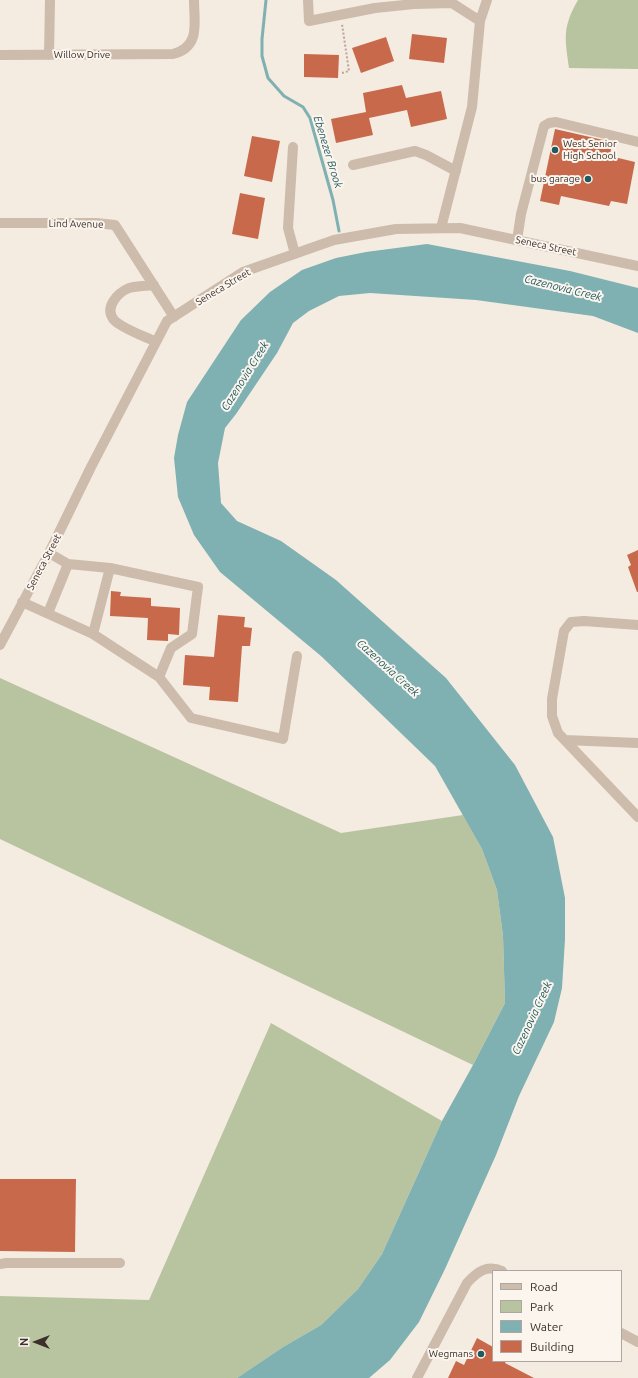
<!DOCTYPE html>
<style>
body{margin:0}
#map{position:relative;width:638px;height:1378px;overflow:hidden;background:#f4ebe1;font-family:Ubuntu,sans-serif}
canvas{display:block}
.legend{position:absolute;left:492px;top:1270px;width:130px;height:92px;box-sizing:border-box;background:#fbf5ee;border:1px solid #aea6a0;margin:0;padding:5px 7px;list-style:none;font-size:12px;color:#3b302b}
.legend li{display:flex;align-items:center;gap:8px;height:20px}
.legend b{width:20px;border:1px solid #aea6a0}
.north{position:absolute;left:16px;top:1322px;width:40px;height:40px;-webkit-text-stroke:3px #fbf5ee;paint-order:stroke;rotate:270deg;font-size:11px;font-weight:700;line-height:16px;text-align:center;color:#3b302b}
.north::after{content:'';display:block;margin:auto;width:14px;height:18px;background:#3b302b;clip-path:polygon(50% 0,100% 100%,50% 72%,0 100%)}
</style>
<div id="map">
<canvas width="638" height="1378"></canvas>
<ul class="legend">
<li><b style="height:5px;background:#cdbbac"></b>Road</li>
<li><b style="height:11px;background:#b8c4a0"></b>Park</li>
<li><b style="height:11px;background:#7fb0b2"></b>Water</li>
<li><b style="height:11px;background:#c8694b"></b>Building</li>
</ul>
<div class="north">N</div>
</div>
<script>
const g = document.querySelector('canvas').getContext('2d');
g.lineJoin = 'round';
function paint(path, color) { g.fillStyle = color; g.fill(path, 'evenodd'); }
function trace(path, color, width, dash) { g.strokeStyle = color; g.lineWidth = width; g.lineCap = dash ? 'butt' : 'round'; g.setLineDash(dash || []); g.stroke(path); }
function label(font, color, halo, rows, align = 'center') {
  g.font = font + ' Ubuntu,sans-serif'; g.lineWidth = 4; g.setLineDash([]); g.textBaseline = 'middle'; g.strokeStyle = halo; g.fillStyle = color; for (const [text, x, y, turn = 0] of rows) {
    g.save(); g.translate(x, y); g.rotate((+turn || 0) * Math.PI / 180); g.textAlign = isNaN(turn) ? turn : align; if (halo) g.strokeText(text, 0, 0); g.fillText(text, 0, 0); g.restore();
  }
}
const green = new Path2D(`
 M578,0H638V69L569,68C565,38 562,28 578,0Z
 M0,678L341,833L463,815L482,849L497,890L503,936L505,1003L473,1065L0,839Z
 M271,1023L442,1121L382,1254L358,1289L321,1325L283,1347L237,1378H0V1296L149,1300Z`);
const water = new Path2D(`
 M427,244L570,271L638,288V333L593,316L476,300L370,293L339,296L309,311L293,323L277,353L236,414L225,428L218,463L221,503L237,521L281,541L336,580L446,678L515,765L553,837L565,898V939L562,988L554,1022L519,1096L496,1155L445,1269L419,1322L390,1360L369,1378H237L283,1347L321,1325L358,1289L382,1254L442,1121L473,1065L505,1003L503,936L497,890L482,849L435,766L321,656L220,572L194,535L178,497L174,458L178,435L187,402L241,320L270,292L302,270L336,258L366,252Z`);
const stream = new Path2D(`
 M266,0L262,39V56L268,78L284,96L303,107L310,118L333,200L339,231`);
const building = new Path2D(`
 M412,34L447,38L444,63L409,59Z
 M386,37L394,61L361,73L352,48Z
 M304,54L339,55L338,78L304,77Z
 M402,85L406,98L441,91L447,119L411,127L407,110L369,118L373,135L336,143L331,119L366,112L363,93Z
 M555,129L612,142L610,156L635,162L627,204L611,201L609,206L561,196L559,205L540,201Z
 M252,136L280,141L272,182L244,176Z
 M240,193L265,198L258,239L232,234Z
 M638,550V592H637L628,567L631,565L627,555Z
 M111,591L121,592L120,596L151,598V606L180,608L179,635L168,634V641L147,640L148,618L110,616Z
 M218,615L245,617L244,627L252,628L250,646H242L238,702L209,700L210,687L183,685L185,655L214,657Z
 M0,1179H76L75,1252L0,1251Z
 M477,1338L493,1347V1361H506L505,1363L534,1378H448L456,1361L464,1365Z`);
const path = new Path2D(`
 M342,73L349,71L342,24`);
const minor = new Path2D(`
 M308,0L309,21L375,8L414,4L452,3L480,21
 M0,55L173,54C201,47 194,22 194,0
 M49,55L50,0
 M293,147L288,228L295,254
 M353,165L415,151L426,155L456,171
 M0,223H96L115,225L174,317
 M441,228L472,107L480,21L487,0
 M517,240L521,214L544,126L549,123L556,122L638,142
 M154,285C146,286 136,286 129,288C117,293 104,308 114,320C121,328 146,337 156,342
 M49,553L68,564L110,568L198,587L192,634L171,648L159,677
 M22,602L93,634L159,677L191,718L283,739L297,656
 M48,613L68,564
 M638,625L584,621L571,622L564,631L552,699V716L558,733L638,817
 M93,634L110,568
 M0,645L49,553L91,467L167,321L243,272L334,240L396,229L460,228L638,266
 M565,740L638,743
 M0,1264L6,1263H120
 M621,1333L638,1342
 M417,1378L467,1283C477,1272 487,1264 502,1271`);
const markers = [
 [555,150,4,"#1f5a5e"],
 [588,179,4,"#1f5a5e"],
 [481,1354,4,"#1f5a5e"]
];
const streetNames = [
 ["Willow Drive",82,55],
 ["Lind Avenue",76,224,1],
 ["Seneca Street",546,246,12],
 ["Seneca Street",223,287,-31],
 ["Seneca Street",44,562,-62]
];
const poiNames = [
 ["West Senior",563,144,"left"],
 ["High School",563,156,"left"],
 ["bus garage",580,179],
 ["Wegmans",473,1354]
];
const waterNames = [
 ["Ebenezer Brook",328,152,73],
 ["Cazenovia Creek",563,288,14],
 ["Cazenovia Creek",245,376,-58],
 ["Cazenovia Creek",388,668,42],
 ["Cazenovia Creek",532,1018,-65]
];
paint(green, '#b8c4a0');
paint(water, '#7fb0b2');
trace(stream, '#7fb0b2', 3);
paint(building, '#c8694b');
trace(path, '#b9a596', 2, [2, 2]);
trace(minor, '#cdbbac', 10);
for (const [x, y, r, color] of markers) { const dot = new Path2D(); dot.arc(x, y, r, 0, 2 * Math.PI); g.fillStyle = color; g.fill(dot); trace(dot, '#fbf5ee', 1.5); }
label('10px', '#3b302b', '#fbf5ee', streetNames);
label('10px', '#3b302b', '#fbf5ee', poiNames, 'right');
label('italic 11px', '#1f5a5e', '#fbf5ee', waterNames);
</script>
